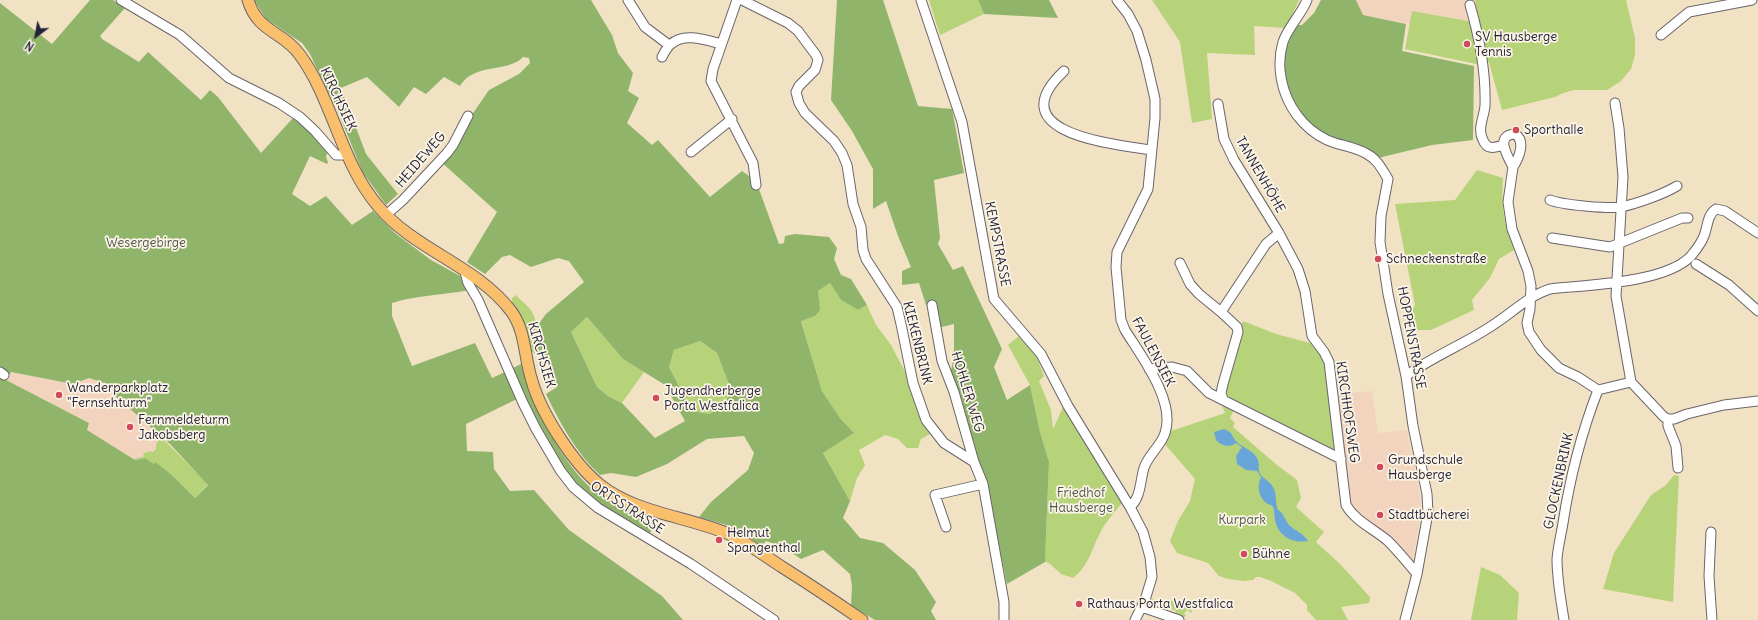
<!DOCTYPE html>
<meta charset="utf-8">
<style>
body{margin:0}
#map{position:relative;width:1758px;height:620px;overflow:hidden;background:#f1e2c4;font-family:Delius,sans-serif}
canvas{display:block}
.north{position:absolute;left:16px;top:16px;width:40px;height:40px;-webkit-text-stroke:3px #fcf5e5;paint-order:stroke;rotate:212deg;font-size:11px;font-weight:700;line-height:16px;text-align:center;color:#22223b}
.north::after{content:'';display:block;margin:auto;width:14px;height:18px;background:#22223b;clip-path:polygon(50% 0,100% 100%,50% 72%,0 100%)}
</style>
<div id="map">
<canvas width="1758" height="620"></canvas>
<div class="north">N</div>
</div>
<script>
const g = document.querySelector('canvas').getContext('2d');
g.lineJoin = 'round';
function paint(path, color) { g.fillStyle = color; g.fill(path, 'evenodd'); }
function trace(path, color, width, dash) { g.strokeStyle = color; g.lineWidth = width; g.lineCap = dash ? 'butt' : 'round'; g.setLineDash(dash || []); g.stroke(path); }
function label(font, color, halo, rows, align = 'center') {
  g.font = font + ' Delius,sans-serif'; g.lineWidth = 3.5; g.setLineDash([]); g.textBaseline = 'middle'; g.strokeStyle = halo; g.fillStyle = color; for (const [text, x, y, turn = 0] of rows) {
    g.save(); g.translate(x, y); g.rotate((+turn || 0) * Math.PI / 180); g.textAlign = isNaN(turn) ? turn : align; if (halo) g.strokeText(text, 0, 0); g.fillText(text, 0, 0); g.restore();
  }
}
const built = new Path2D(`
 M1356,0H1475L1480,23L1412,11L1410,24L1363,15Z
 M11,372L73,384L89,378L114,386V395L161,437L156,444L157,448L153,452L150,451L145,453V458L135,460L87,430L89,423L6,380Z
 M1372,391L1378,433L1407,430L1420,494L1421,512L1413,559L1358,514L1349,504L1347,475L1335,394Z`);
const green = new Path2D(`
 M929,0H978L984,14L940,35Z
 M1152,0H1299L1286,28L1254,26L1255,55L1207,53L1212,119L1192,123L1180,42Z
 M1475,0H1626L1635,38V55L1631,69L1621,81L1607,90H1574L1563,93L1555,97L1502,110L1489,62L1476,64L1405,49L1412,11L1479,23Z
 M1477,170L1503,178C1501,206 1504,224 1514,250L1499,259L1490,278L1472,300L1474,310L1431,330H1415L1408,316L1415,305L1395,204L1455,200Z
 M830,283L841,300L858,310L867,305L876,325L891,345L911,383L921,418L930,434L921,439L918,448H907L898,439L885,435L859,450L865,465L857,478L850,501L823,453L854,433L840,418L822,391L801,320L815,316L818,291Z
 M516,295C520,300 526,304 530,309C538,320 541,341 536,354L529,350L522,322L512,304V298Z
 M587,317L623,359L644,372L622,403L608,396L597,387L571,332Z
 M1243,321L1276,334L1310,343L1322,356L1326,366L1338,454L1227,397L1225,385Z
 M1019,336L1036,355L1044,376L1039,381L1051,410L1053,429L1063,407L1122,503C1115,512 1107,520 1101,531C1092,548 1089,566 1073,578L1061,574L1049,563L1045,562L1049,462L1040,432L1030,385L1008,345Z
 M700,341L717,353L731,390L723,407L709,414L692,411L669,367L674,350Z
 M1221,403L1234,410L1230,418L1235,423L1233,427L1277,465L1297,480L1301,498L1296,507L1324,532L1316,542L1340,564L1370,597L1369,603L1341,607L1348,620H1316L1307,610V605L1295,593L1269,580L1260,577H1256L1253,580L1244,581L1228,579L1219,576L1208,563L1177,553L1170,541L1178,521L1190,501L1195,479L1163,442L1168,432L1225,413Z
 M161,437L208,484L195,498L172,475L155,463L154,464L145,458L134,460L136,458L143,457L144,453L150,451L153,452L156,449V444Z
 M1674,475L1679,476L1673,602L1603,589L1614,553L1651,495L1666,485Z
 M1481,567L1500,575L1519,593L1517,620H1471Z
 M1150,599L1194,602V606L1191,609L1192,612L1191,613L1188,610L1184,613L1186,616L1182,618L1174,616L1176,611L1156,603L1154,608L1149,606Z`);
const forest = new Path2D(`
 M90,0H113L125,8L100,36L102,39L139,62L148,52L201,100L210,90L218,97L261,153L293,118L304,125L328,150L326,157L328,162L327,164L310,156L292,194L310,206L326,196L352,225L373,211L396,234L431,260L462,277L470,290C443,295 418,295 392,303V316L412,366L475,343L492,378L507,371L519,398L466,424L467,451L493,452L494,469L510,491L534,490L569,530L662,596L683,620H0V3L52,44ZM11,372L73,384L89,378L114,386V395L170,444L208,485L195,498L172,475L155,462L154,464L145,458L135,460L87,430L89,423L6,380Z
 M254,0H591L612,35L618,53L633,73L628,91L639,98L627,123L652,145L658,140L710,197L742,171L756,181L779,244L784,243L785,236L795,234L829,237L837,248L834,259L841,275L851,279L867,305L858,310L841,300L830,283L818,291L820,310L815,316L801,321L822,391L840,418L854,433L823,453L850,501L843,518L860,538L883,543L915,570L936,602L931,611L936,620H875L851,606L852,586L850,574L823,550L801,559L783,547L766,541L762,546L733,527L699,517L711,502L748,470L754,453L744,436L707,439L667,464L636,477L611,473L600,475C576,453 560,423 546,394L557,387L546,356L536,354L539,346L537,326L546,314L584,282L569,261L558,258L531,267L510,255L502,257L485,274L467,262L497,212L440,161L489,90L519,74L530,63L529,58L523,57C509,71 485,65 468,77C465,79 462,83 460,86L444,77L426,94L414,87L399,107L367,77L341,88L366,154L398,194L386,205L362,171L335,104L325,86L310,54L302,43L266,19ZM587,317L623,359L665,385L685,421L655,438L622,403L608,396L597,387L571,332ZM700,341L717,353L731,390L723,407L709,414L692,411L669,367L674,350Z
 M837,0H883L918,106L952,109L964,173L934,180L940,238L938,244L953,270L963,266L1002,349L994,367L1007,400L1030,385L1040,432L1049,462L1045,562L1007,584L987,488L972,447L952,379L951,370L954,357V324L938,328L934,304L926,305L919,283L902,285V271L911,267L898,236L886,201L873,209V169L852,131L831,100Z
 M978,0H1049L1058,18L984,14Z
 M1321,0H1356L1363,15L1406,24L1402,51L1474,66L1473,140L1432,145L1378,158L1333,141L1298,115L1281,77L1286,40L1296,25H1302L1314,13Z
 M521,364C530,402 565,469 596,492C615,505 637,511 658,518L649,535L619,518L580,491L555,459L511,369Z`);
const water = new Path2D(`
 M1224,429C1234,433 1231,436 1237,442C1243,448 1255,451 1258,460C1260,466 1257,470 1261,475C1265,480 1271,482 1274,489C1277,496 1275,503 1278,510C1284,513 1285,521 1290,526C1296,531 1304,534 1308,541C1293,544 1278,536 1275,520C1274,515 1275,511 1273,507C1271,504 1269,505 1266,503C1258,496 1257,486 1261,477L1257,471L1246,470L1237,464L1236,456L1242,447L1236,443C1229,448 1222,446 1216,440L1214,432Z`);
const minor = new Path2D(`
 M121,0L180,35L229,78L279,103L300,117L315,131L336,155H348
 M628,0L645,27L669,45
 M737,0L713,69L711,81L753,163L756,185
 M742,0L788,23L798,31L816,55L818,60L815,70L799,86L796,92L799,103L805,113L834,141L842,153L847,165L853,204L861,227L863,250L866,259L897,307L901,324L913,383L926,420L944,443L974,462
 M921,0L962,122L994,299L1041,354L1068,406L1130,507L1143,532L1150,557L1152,577L1145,600L1135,620
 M1117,0L1128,14L1137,31L1146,60L1155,99V118L1148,189L1117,252L1116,267L1121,320L1125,330C1141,356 1176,401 1165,433C1161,446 1148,455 1144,468C1140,481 1141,498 1130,507
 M1307,0C1301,15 1288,27 1283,42C1278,59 1279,73 1284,90C1292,114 1310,135 1335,143C1345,146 1357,148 1367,154C1377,159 1382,169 1388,179L1381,216L1380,242L1388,294L1406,376L1413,426L1427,494L1428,513L1417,574L1405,620
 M1470,5C1479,36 1486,74 1485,106C1484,117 1477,129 1483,140C1487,150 1494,148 1503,145
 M1661,35L1689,12L1752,0
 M662,57C664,53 667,47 671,44C684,32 706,40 721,44
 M1064,71C998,133 1112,144 1151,150
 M1615,103L1619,128L1623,177L1616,296L1631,382
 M1218,104L1224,139L1234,160L1279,233L1298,269L1305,291L1312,336L1324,352L1329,362L1346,505C1355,521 1374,529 1388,541C1398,551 1408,563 1417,574
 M691,152L732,119
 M1513,167C1508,157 1494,135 1515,134C1526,141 1519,158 1513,167L1508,202L1512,229L1528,271L1531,286L1530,309L1527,323L1529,332L1541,350L1559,368L1578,377L1598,390
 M1550,200C1562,205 1609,209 1621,207C1636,204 1664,194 1677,186
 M386,215L403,200L447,153L453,145L468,116
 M1552,238L1610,247L1682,218H1688
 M1180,263L1190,284L1199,294L1221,312
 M1696,264L1729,285L1758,311
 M465,272L468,283L478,300L523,403L536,429L560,470L573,487L598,508L691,564L774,620
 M932,305L942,361L954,392L974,462L983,484L1004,602V620
 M1149,369L1172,367L1187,371L1209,393L1341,459
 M0,372L4,375
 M1406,376C1433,356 1465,344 1493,325C1512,313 1528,296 1550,289C1586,285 1666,283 1691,256C1696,250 1701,244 1704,236C1708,226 1707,215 1716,209L1725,211L1758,233
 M1631,382L1664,417L1668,419H1674L1687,414L1724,405L1758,401
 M1223,399L1221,393L1223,384L1238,332L1237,327L1221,312L1266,244L1279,233
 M1668,419V426L1676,446L1678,468
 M946,527L935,495L983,484
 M1711,532L1709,576L1712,620
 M1142,607L1179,620
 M1564,620C1561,600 1557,580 1557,559C1558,547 1561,535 1563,523C1570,477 1581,434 1598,390L1631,382`);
const major = new Path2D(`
 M248,0C258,33 283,31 300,55C333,100 341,163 378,206C414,250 476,265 511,311C526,331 524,357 532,381C541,413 573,463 599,484C636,514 688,516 731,535C749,544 765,556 782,567C809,584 836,602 862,620`);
const markers = [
 [1467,44,4,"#d1495b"],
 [1516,130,4,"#d1495b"],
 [1378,259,4,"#d1495b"],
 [59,395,4,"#d1495b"],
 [656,398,4,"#d1495b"],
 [130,427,4,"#d1495b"],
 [1380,467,4,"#d1495b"],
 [1380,515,4,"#d1495b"],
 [719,540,4,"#d1495b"],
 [1244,554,4,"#d1495b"],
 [1079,604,4,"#d1495b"]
];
const poiNames = [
 ["SV Hausberge",1475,37],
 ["Tennis",1475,52],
 ["Sporthalle",1524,130],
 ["Schneckenstraße",1386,259],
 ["Wanderparkplatz",67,388],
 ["\"Fernsehturm\"",67,403],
 ["Jugendherberge",664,391],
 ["Porta Westfalica",664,406],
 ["Fernmeldeturm",138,420],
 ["Jakobsberg",138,435],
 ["Grundschule",1388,460],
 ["Hausberge",1388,475],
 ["Stadtbücherei",1388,515],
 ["Helmut",727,533],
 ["Spangenthal",727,548],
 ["Bühne",1252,554],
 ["Rathaus Porta Westfalica",1087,604]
];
const streetNames = [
 ["KIRCHSIEK",338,99,65],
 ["HEIDEWEG",421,160,-49],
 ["TANNENHÖHE",1260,175,60],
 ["KEMPSTRASSE",997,244,79],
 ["HOPPENSTRASSE",1411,338,79],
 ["KIEKENBRINK",917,343,76],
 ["FAULENSIEK",1153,352,62],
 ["KIRCHSIEK",541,355,74],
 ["HOHLER WEG",967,392,73],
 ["KIRCHHOFSWEG",1347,412,82],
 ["GLOCKENBRINK",1559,481,-78],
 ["ORTSSTRASSE",627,508,33]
];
const parkNames = [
 ["Wesergebirge",146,243],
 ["Friedhof",1081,493],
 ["Hausberge",1081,508],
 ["Kurpark",1242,520]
];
paint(built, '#f2d4be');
paint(green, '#b6d37a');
paint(forest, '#90b56a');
paint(water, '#68a6da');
trace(minor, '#6a656b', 11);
trace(major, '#6a656b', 13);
trace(minor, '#fff', 9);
trace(major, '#f9bf6d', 11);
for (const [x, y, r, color] of markers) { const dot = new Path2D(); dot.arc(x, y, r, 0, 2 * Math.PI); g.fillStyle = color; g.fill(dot); trace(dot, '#fcf5e5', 1.5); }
label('13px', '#22223b', '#fcf5e5', poiNames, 'left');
label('13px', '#22223b', '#fcf5e5', streetNames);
label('13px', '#4e574e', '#fcf5e5', parkNames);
</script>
